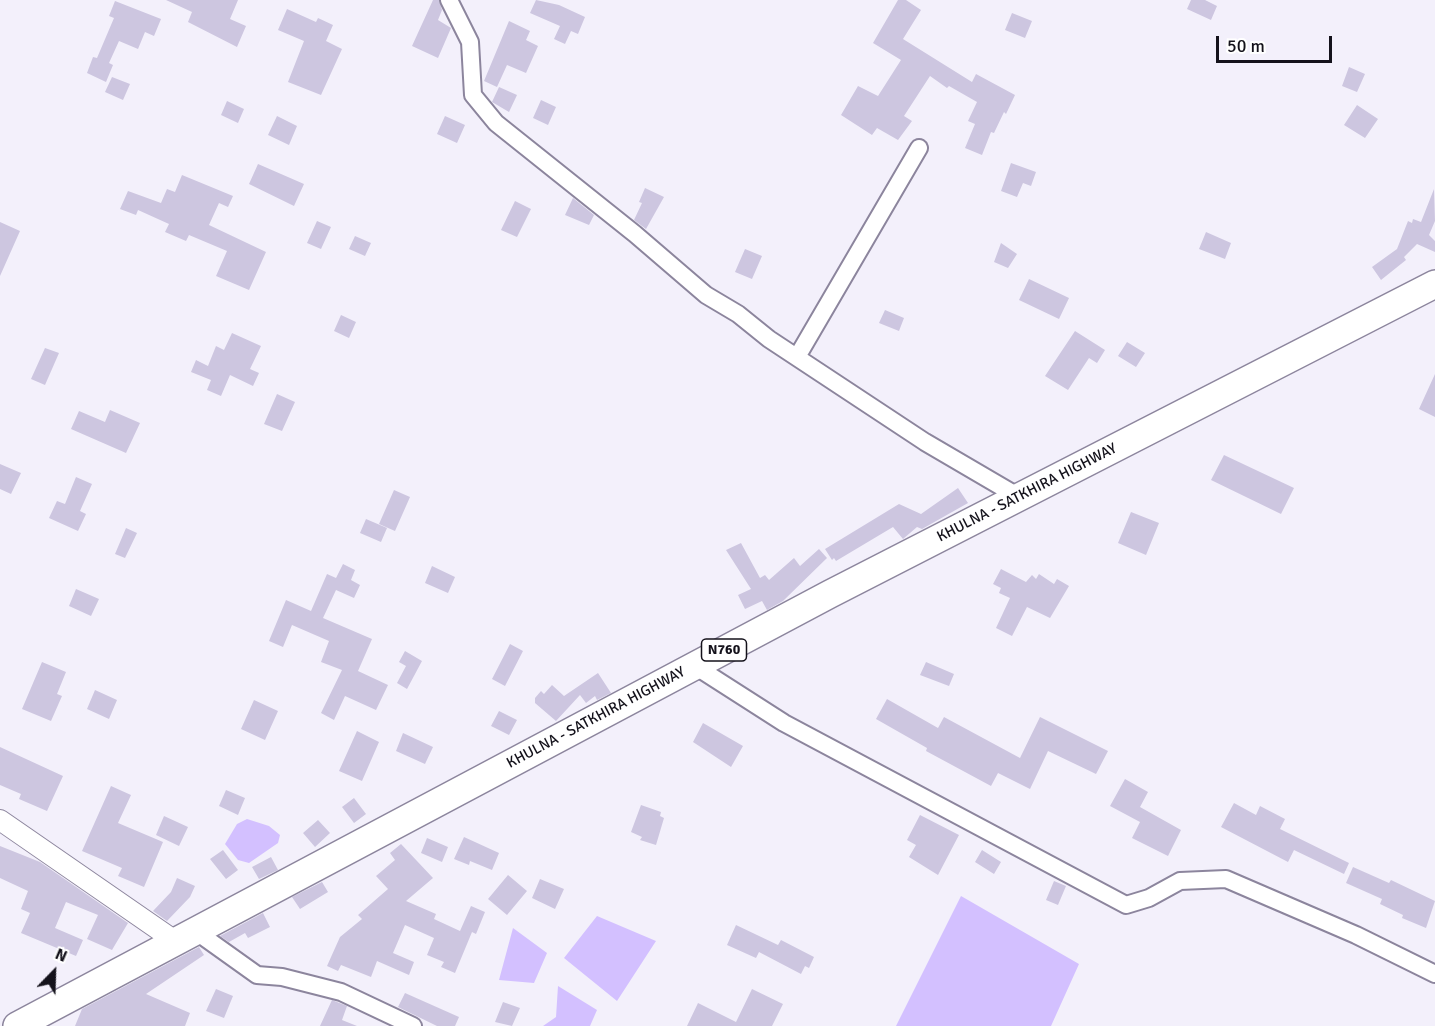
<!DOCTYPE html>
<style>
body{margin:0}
#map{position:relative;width:1435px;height:1026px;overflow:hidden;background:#f3f0fb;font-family:Signika,sans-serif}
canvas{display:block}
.north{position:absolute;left:24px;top:942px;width:60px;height:60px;-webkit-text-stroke:4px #fff;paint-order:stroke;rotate:23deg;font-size:16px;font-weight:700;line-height:24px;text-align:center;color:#14121b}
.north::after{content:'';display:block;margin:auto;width:21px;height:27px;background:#14121b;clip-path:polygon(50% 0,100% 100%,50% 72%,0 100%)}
.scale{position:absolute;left:1216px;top:36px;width:116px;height:27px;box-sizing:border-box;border:3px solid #14121b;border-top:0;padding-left:8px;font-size:18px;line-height:21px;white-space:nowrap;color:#14121b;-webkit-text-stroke:4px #fff;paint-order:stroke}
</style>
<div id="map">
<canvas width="1435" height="1026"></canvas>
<div class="north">N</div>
<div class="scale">50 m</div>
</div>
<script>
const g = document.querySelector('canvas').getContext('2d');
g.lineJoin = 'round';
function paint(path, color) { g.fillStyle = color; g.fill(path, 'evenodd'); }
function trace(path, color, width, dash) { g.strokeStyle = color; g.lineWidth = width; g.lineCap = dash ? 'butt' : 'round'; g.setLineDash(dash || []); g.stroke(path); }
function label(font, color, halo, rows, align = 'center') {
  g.font = font + ' Signika,sans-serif'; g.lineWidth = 6; g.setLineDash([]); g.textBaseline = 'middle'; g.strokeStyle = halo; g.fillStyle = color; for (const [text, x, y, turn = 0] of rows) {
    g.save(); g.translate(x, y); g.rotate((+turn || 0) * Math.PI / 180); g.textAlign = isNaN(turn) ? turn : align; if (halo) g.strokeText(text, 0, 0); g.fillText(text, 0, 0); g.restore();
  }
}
const water = new Path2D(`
 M247,819L269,826L280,835L278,843L249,863L238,860L225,844L237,824Z
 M961,896L1079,964L1051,1026H896Z
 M597,916L656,941L617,1001L564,958Z
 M513,928L547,953L534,983L499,980Z
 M558,986L597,1010L590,1026H543L556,1017Z`);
const building = new Path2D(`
 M166,0H238L230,19L246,26L237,47L188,22L192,12Z
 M433,0H439L442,10L438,20L451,28L438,58L412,46Z
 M536,0L559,5L585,17L578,34L571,31L565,44L554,39L560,26L530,13Z
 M898,0H906L921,10L903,39L972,82L976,74L1015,95L1006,114L1004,112L994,133L991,132L982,155L965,148L975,124L968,121L977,102L949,86L947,88L930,76L904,116L912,121L898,140L877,128L872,135L841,115L858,86L878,96L901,60L873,43Z
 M1191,0H1205L1217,6L1211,20L1187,9Z
 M115,1L161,19L154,36L145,32L138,49L119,41L109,63L113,65L106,82L87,73L93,57L97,58L114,18L109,16Z
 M287,9L316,22L318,18L333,25L326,41L342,49L321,95L288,82L304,41L278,30Z
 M1012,13L1032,21L1025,38L1005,30Z
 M509,21L530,31L526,40L538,46L526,73L507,65L497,87L484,81Z
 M1349,67L1365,74L1357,92L1342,86Z
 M112,77L130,84L123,100L105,92Z
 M499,87L517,95L509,112L492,102Z
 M541,100L556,107L548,125L533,118Z
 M227,101L244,109L238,123L221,115Z
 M1357,105L1378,119L1365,138L1344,125Z
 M277,116L297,126L289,145L268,135Z
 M445,116L465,125L457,143L437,134Z
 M1011,163L1036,172L1031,186L1023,183L1017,197L1001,191Z
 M258,164L304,184L294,206L249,184Z
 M182,175L233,196L228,207L219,203L209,225L266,252L249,290L216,276L227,251L189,235L186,241L165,232L169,224L138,210L136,215L120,209L128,191L161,203L167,189L175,192Z
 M645,188L664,197L646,229L634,220L642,203L639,202Z
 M1434,189L1435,221L1429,235L1435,241V252L1417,244L1404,257L1406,260L1381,280L1372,267L1397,249L1408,221L1412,223L1413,219L1421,222Z
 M573,198L594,215L589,225L565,215Z
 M515,201L531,209L517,237L501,230Z
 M317,221L331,227L321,249L307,243Z
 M0,222L20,231L0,276Z
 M1206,232L1231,243L1225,259L1199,249Z
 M355,236L371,243L365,256L349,249Z
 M1001,243L1017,254L1008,268L994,262Z
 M745,249L762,256L752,279L735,272Z
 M1029,279L1069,298L1059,319L1019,300Z
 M885,310L904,318L899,331L879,323Z
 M341,315L356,322L349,338L334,331Z
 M1075,331L1105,350L1097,363L1089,358L1068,390L1045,376Z
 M232,333L261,346L250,369L259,373L253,386L230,375L221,396L207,390L211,380L191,372L196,360L208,366L216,346L224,350Z
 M1127,342L1145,353L1136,367L1118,356Z
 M45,348L59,353L45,385L31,379Z
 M1435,374V417L1419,409Z
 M277,394L295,402L282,431L264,424Z
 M110,410L140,423L126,453L71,429L79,411L105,422Z
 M1224,455L1294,488L1281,514L1211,480Z
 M0,464L21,473L11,494L0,489Z
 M76,477L92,484L80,511L86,514L78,531L49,518L57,501L65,504Z
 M958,488L968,503L922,529L917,527L903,539L893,527L836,561L834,558L832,560L825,549L899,504L921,514Z
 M394,490L410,497L395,531L379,524Z
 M1131,512L1159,523L1146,555L1118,543Z
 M366,519L387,528L381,542L360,533Z
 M126,528L137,533L125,558L115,554Z
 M741,543L760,578L765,575L769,580L794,558L800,566L819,549L827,558L783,601L767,610L762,601L745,609L738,595L751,589L726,550Z
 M343,564L355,570L351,580L360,585L354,598L336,590L323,618L372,639L358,671L388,685L376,710L345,696L334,720L321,713L342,670L321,662L329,641L292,625L283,647L269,641L286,600L311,611L327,574L336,578Z
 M432,566L455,577L448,593L425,583Z
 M1001,569L1026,582L1032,575L1036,579L1039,574L1054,584L1057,579L1069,586L1050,618L1027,607L1012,636L996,628L1010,598L999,593L1001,588L993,584Z
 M76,589L99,599L91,616L69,606Z
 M510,644L523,651L505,686L492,679Z
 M405,651L422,661L407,689L397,683L406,666L399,662Z
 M42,662L66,672L57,694L62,696L51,721L22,709Z
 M926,662L954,674L949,686L920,675Z
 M598,673L611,693L597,700L595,696L586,703L580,695L556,721L535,703V698L541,691L544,694L552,685L564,696Z
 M95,690L117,700L109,719L87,709Z
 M887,699L938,728L944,717L1020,758L1040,717L1108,751L1096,774L1048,751L1030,789L998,773L991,786L926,751L927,748L876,719Z
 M254,700L278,711L265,740L241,729Z
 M499,711L517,720L509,735L491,726Z
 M703,723L743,746L731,767L693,742Z
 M357,731L379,742L362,781L339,771Z
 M403,733L433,747L425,764L396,751Z
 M0,747L63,776L47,811L19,799L21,794L0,785Z
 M1125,779L1148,792L1140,807L1181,830L1168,856L1132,838L1140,822L1110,806Z
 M111,786L131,795L118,823L163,842L144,887L118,876L122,868L82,851Z
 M226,790L245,798L238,815L219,806Z
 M354,798L366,814L354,823L342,807Z
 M1234,803L1256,815L1260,806L1285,819L1280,829L1349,863L1344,874L1294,850L1288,862L1221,827Z
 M641,805L661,812L660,816L664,818L656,845L640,840L642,837L631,832Z
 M920,815L959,835L938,875L909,857L916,845L907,840Z
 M164,816L188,827L179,846L156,835Z
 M318,820L330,833L315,847L303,833Z
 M464,837L499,853L492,870L470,861L469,865L454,859Z
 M427,838L448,847L442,862L421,853Z
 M401,844L433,878L406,901L436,914L434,919L460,931L471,906L485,912L476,934L472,932L455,973L441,967L444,962L427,955L434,938L405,925L393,953L414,962L409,975L377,961L371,977L341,965L338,971L327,966L340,937L362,919L358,915L388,889L376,876L395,860L390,853Z
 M0,846L40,862L128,923L112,950L87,939L98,915L66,902L55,928L83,940L76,956L21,933L30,913L21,909L28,891L0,878Z
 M223,850L238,870L226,879L210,859Z
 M982,850L1001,862L994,874L975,862Z
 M271,857L278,870L259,879L252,867Z
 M1353,867L1389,883L1391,880L1435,901L1426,928L1402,918L1403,915L1380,904L1382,899L1346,883Z
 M508,875L527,891L507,915L488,899Z
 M177,878L195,886L190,897L167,921L153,911L171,892Z
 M540,879L564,889L555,909L532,898Z
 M1054,881L1066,886L1058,905L1046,900Z
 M322,882L328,892L300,909L292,897Z
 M263,913L270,927L248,938L245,933L229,942L220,936Z
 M736,925L778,945L781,940L814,957L809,968L805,966L801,974L759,952L756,958L727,945Z
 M199,947L204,955L146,994L190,1013L185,1026H75L82,1009Z
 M216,989L233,996L224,1018L206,1011Z
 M752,989L783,1004L772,1026H687L698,1003L736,1022Z
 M405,993L459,1017L455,1026H437L398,1007Z
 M332,1000L347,1006L342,1020L357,1026H320Z
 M503,1002L520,1008L512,1026L495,1022Z`);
const minor = new Path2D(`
 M449,0L470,42L473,95L496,123L635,234L706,295L738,314L769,339L925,442L1019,497
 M797,357L919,148
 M695,666L784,723L1126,905L1149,898L1180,881L1226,879L1356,935L1435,974
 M194,930L257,975L282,977L341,992L413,1026`);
const tertiary = new Path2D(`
 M0,820L175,941`);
const trunk = new Path2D(`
 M17,1026L830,594L1435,284`);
const shields = [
 [724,650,45]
];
const shieldNames = [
 ["N760",724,650]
];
const streetNames = [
 ["KHULNA - SATKHIRA HIGHWAY",1027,493,-27],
 ["KHULNA - SATKHIRA HIGHWAY",596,718,-28]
];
paint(water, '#d3c0ff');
paint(building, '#cdc6e0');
trace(minor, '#8c859d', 20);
trace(tertiary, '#8c859d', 22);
trace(trunk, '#8c859d', 30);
trace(minor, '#fff', 16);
trace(tertiary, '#fff', 20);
trace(trunk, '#fff', 27);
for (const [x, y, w] of shields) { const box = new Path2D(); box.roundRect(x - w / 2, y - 11, w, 22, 4.5); g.fillStyle = '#fff'; g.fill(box); trace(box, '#14121b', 1.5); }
label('bold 14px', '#14121b', null, shieldNames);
label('15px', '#14121b', '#fff', streetNames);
</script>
